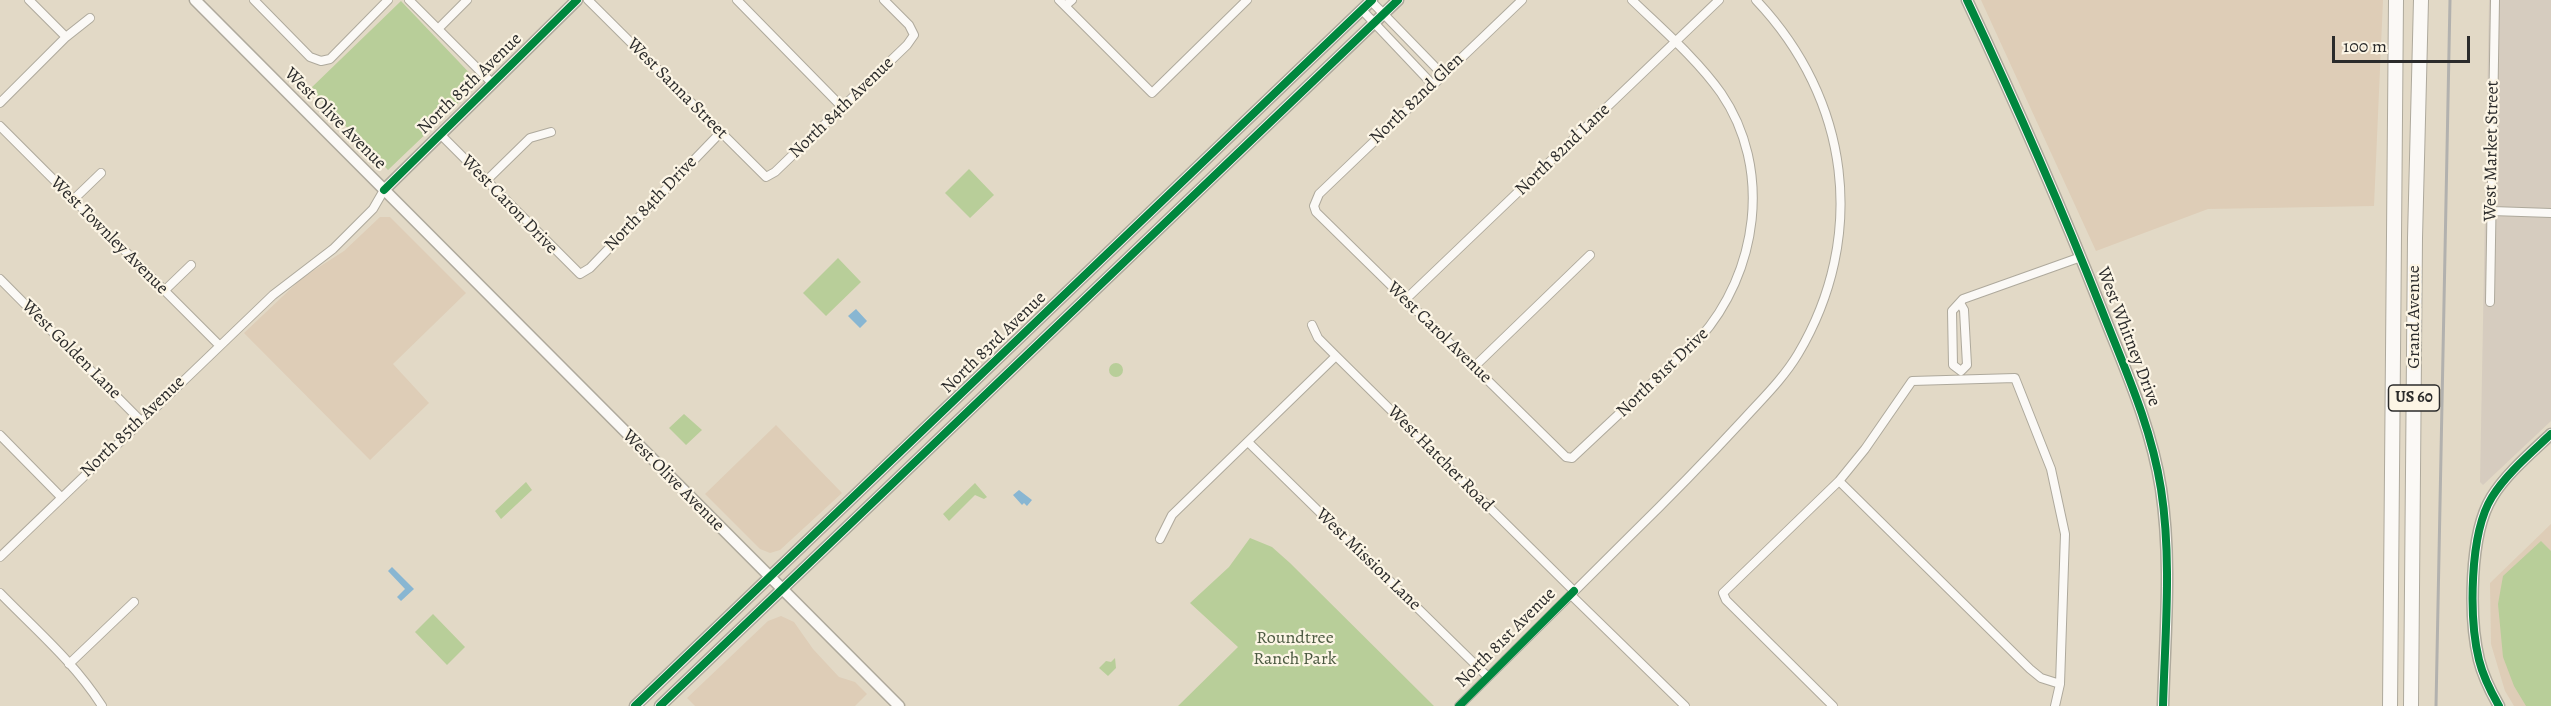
<!DOCTYPE html>
<style>
body{margin:0}
#map{position:relative;width:2551px;height:706px;overflow:hidden;background:#e2d9c6;font-family:Alegreya,serif}
canvas{display:block}
.scale{position:absolute;left:2332px;top:36px;width:138px;height:27px;box-sizing:border-box;border:3px solid #2b2b2b;border-top:0;padding-left:8px;font-size:18px;line-height:21px;white-space:nowrap;color:#2b2b2b;-webkit-text-stroke:4px #fcf5e5;paint-order:stroke}
</style>
<div id="map">
<canvas width="2551" height="706"></canvas>
<div class="scale">100 m</div>
</div>
<script>
const g = document.querySelector('canvas').getContext('2d');
g.lineJoin = 'round';
function paint(path, color) { g.fillStyle = color; g.fill(path, 'evenodd'); }
function trace(path, color, width, dash) { g.strokeStyle = color; g.lineWidth = width; g.lineCap = dash ? 'butt' : 'round'; g.setLineDash(dash || []); g.stroke(path); }
function label(font, color, halo, rows, align = 'center') {
  g.font = font + ' Alegreya,serif'; g.lineWidth = 4.5; g.setLineDash([]); g.textBaseline = 'middle'; g.strokeStyle = halo; g.fillStyle = color; for (const [text, x, y, turn = 0] of rows) {
    g.save(); g.translate(x, y); g.rotate((+turn || 0) * Math.PI / 180); g.textAlign = isNaN(turn) ? turn : align; if (halo) g.strokeText(text, 0, 0); g.fillText(text, 0, 0); g.restore();
  }
}
const built = new Path2D(`
 M1981,0H2383L2374,206L2208,209L2096,251Z
 M380,217H390L466,293L393,364L429,403L370,460L244,333L302,278L344,251Z
 M776,425L842,493L780,550L770,553L760,549L705,494Z
 M2551,524V706H2514L2505,691L2491,644L2490,583Z
 M781,616L794,622L813,649L839,677L855,682L867,694L855,706H695L687,698L768,621Z`);
const industrial = new Path2D(`
 M2489,0H2551V421L2483,485L2480,482Z`);
const green = new Path2D(`
 M401,1L479,83L388,170L310,89Z
 M969,169L994,195L970,218L945,193Z
 M838,258L861,282L826,316L803,293Z
 M1109 370a7 7 0 1 1 14 0a7 7 0 1 1-14 0Z
 M684,414L702,430L686,445L669,428Z
 M526,482L532,490L501,519L495,511Z
 M975,483L987,497L984,499L975,495L949,521L943,514Z
 M1250,538L1272,547L1290,563L1434,706H1178L1238,647L1190,603L1229,567Z
 M2541,541L2551,551V706H2526L2514,686L2503,657L2498,604L2503,576Z
 M433,614L465,647L447,665L415,632Z
 M1115,658L1116,668L1108,676L1099,668L1106,661L1111,662Z`);
const water = new Path2D(`
 M856,309L867,321L860,328L848,316Z
 M1019,490L1032,500L1027,506L1024,503L1022,505L1013,495Z
 M392,567L414,589L401,601L397,597L405,589L388,571Z`);
const street = new Path2D(`
 M29,0L66,37
 M254,0L310,57L321,61L330,59L388,0
 M409,0L492,83
 M588,0L766,177L775,172L907,45L914,35L909,25L884,0
 M737,0L842,107
 M1059,0L1152,93L1247,0
 M1522,0L1319,194L1314,206L1316,212L1566,457L1572,458L1699,339C1758,273 1773,169 1721,93C1697,59 1662,29 1632,0
 M1371,1L1443,75
 M1065,6L1072,0
 M1362,10L1433,85
 M438,29L467,0
 M0,103L66,37L90,18
 M0,126L219,345
 M440,134L580,274L590,268L720,133
 M486,181L530,138L551,132
 M73,200L101,173
 M2492,211L2551,213
 M0,279L141,421
 M164,291L191,265
 M1405,300L1719,0
 M2490,302L2495,0
 M1960,303L1964,310L1967,365L1961,371L1953,365L1952,311L1963,299L2081,257
 M1312,325L1318,338L1336,356L1574,591
 M1474,367L1590,255
 M0,435L61,497
 M1248,442L1488,677
 M1839,481L2030,669L2041,678L2060,684
 M1160,539L1172,515L1336,356
 M0,557L273,295L333,249L373,209L384,190
 M0,593C35,629 75,663 102,706
 M1571,595L1685,706
 M69,664L134,602
 M1459,706C1516,650 1572,593 1629,537C1668,499 1706,460 1743,420C1762,399 1783,379 1798,354C1868,236 1850,99 1756,0
 M1833,706L1726,600L1723,593L1839,481L1865,449L1912,381L2015,378L2051,469L2065,534L2060,684L2055,706`);
const secondary = new Path2D(`
 M195,0L899,706
 M1967,0C2015,102 2060,204 2101,308C2124,367 2151,425 2161,489C2172,560 2165,634 2163,706
 M384,190L577,0
 M635,706L1372,0
 M660,706L1398,0
 M2499,706C2491,692 2483,676 2479,660C2469,619 2469,534 2492,497C2506,474 2531,453 2551,434`);
const highway = new Path2D(`
 M2390,706L2396,0
 M2411,706L2415,238L2421,0`);
const rail = new Path2D(`
 M2436,706L2450,0`);
const cycleway = new Path2D(`
 M1967,0C2015,102 2060,204 2101,308C2124,367 2151,425 2161,489C2172,560 2165,634 2163,706
 M384,190L577,0
 M635,706L1372,0
 M660,706L1398,0
 M1459,706L1574,591
 M2499,706C2491,692 2483,676 2479,660C2469,619 2469,534 2492,497C2506,474 2531,453 2551,434`);
const shields = [
 [2414,398,51]
];
const shieldNames = [
 ["US 60",2414,398]
];
const streetNames = [
 ["North 85th Avenue",470,84,-44],
 ["West Sanna Street",677,89,45],
 ["North 82nd Glen",1417,99,-44],
 ["North 84th Avenue",842,108,-44],
 ["West Olive Avenue",335,119,45],
 ["North 82nd Lane",1563,150,-44],
 ["West Market Street",2492,151,-89],
 ["North 84th Drive",651,204,-46],
 ["West Caron Drive",509,205,46],
 ["West Townley Avenue",109,236,45],
 ["Grand Avenue",2415,317,-90],
 ["West Carol Avenue",1439,333,44],
 ["West Whitney Drive",2128,337,69],
 ["North 83rd Avenue",994,343,-44],
 ["West Golden Lane",71,350,45],
 ["North 81st Drive",1663,373,-44],
 ["North 85th Avenue",133,427,-44],
 ["West Hatcher Road",1440,459,45],
 ["West Olive Avenue",673,481,45],
 ["West Mission Lane",1368,560,44],
 ["North 81st Avenue",1506,638,-45]
];
const parkNames = [
 ["Roundtree",1295,639],
 ["Ranch Park",1295,660]
];
paint(built, '#decdb7');
paint(industrial, '#d6ccbf');
paint(green, '#b8ce99');
paint(water, '#88b6d2');
trace(street, '#aea99c', 10);
trace(secondary, '#aea99c', 13);
trace(highway, '#aea99c', 16);
trace(street, '#fbf9f6', 8);
trace(secondary, '#fbf9f6', 10);
trace(highway, '#fbf9f6', 14);
trace(rail, '#b2b1ae', 3);
trace(cycleway, '#00873e', 8);
for (const [x, y, w] of shields) { const box = new Path2D(); box.roundRect(x - w / 2, y - 13, w, 26, 4.5); g.fillStyle = '#fcf5e5'; g.fill(box); trace(box, '#2b2b2b', 1.5); }
label('bold 16px', '#2b2b2b', null, shieldNames);
label('18px', '#2b2b2b', '#fcf5e5', streetNames);
label('18px', '#4b5941', '#fcf5e5', parkNames);
</script>
